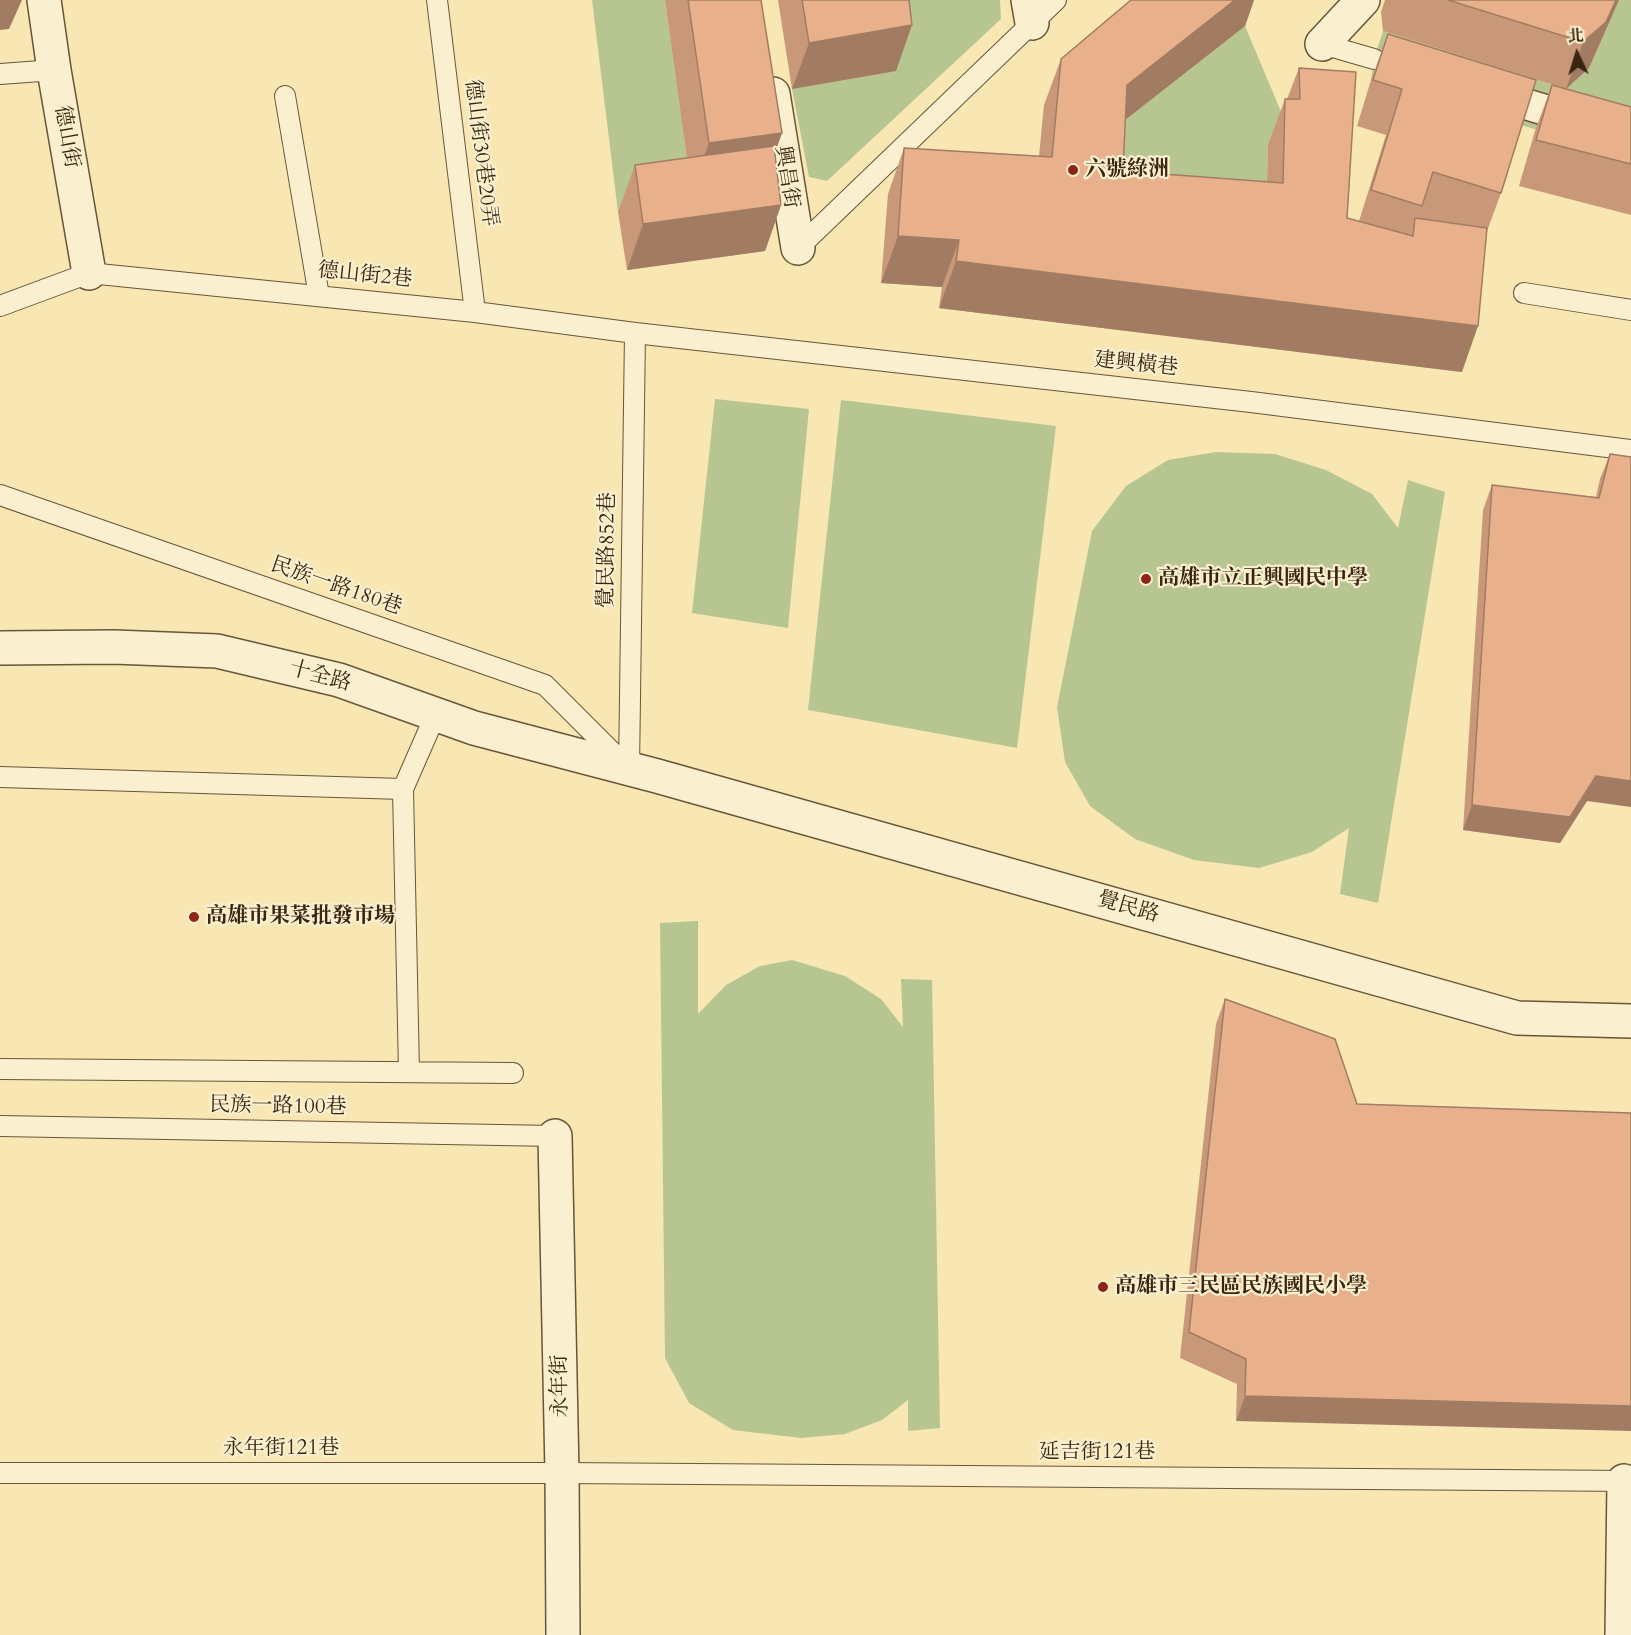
<!DOCTYPE html>
<meta charset="utf-8">
<style>
body{margin:0}
#map{position:relative;width:1631px;height:1635px;overflow:hidden;background:#f8e6b3;font-family:Cardo,"Noto Serif TC",serif}
canvas{display:block}
.north{position:absolute;left:1547px;top:24px;width:60px;height:60px;-webkit-text-stroke:4px #faefce;paint-order:stroke;rotate:356deg;font-size:16px;font-weight:700;line-height:24px;text-align:center;color:#392510}
.north::after{content:'';display:block;margin:auto;width:21px;height:27px;background:#392510;clip-path:polygon(50% 0,100% 100%,50% 72%,0 100%)}
</style>
<div id="map">
<canvas width="1631" height="1635"></canvas>
<div class="north">北</div>
</div>
<script>
const g = document.querySelector('canvas').getContext('2d');
g.lineJoin = 'round';
function paint(path, color) { g.fillStyle = color; g.fill(path, 'evenodd'); }
function trace(path, color, width, dash) { g.strokeStyle = color; g.lineWidth = width; g.lineCap = dash ? 'butt' : 'round'; g.setLineDash(dash || []); g.stroke(path); }
function label(font, color, halo, rows, align = 'center') {
  g.font = font + ' Cardo,"Noto Serif TC",serif'; g.lineWidth = 4.5; g.setLineDash([]); g.textBaseline = 'middle'; g.strokeStyle = halo; g.fillStyle = color; for (const [text, x, y, turn = 0] of rows) {
    g.save(); g.translate(x, y); g.rotate((+turn || 0) * Math.PI / 180); g.textAlign = isNaN(turn) ? turn : align; if (halo) g.strokeText(text, 0, 0); g.fillText(text, 0, 0); g.restore();
  }
}
const green = new Path2D(`
 M592,0H665L692,189L618,212Z
 M885,0H1000L1001,19L827,181L809,177L792,89L895,71Z
 M1619,0H1631V158L1371,80L1374,59L1383,31L1566,89L1589,68Z
 M1245,26L1282,114L1268,146L1266,229L1106,217L1110,132Z
 M715,399L809,409L788,628L692,613Z
 M841,400L1056,426L1017,748L808,710Z
 M1216,452L1275,454L1326,470L1372,494L1398,528L1408,480L1445,492L1378,903L1340,894L1349,828L1312,852L1259,868L1194,860L1135,839L1090,806L1065,762L1057,707L1092,531L1126,486L1168,460Z
 M698,921V1014L726,985L760,966L792,960L845,976L881,999L903,1027L901,979L932,980L940,1428L908,1431V1400L882,1420L845,1434L801,1438L733,1430L689,1403L665,1358L660,923Z`);
const service = new Path2D(`
 M437,0L475,312
 M1322,44L1374,59
 M0,74L54,70
 M285,96L319,296
 M798,248L1056,0
 M1524,293L1631,310
 M0,306L89,273L475,312L635,333L1251,402L1631,450
 M0,495L545,685L625,765
 M629,769L635,333
 M0,777L403,789
 M0,1069L513,1073
 M409,1072L403,789L435,716
 M0,1126L555,1136
 M0,1473H562L1631,1481`);
const pedestrian = new Path2D(`
 M1489,93L1631,136`);
const minor = new Path2D(`
 M44,0L54,70L89,273
 M1028,0L1032,23
 M1322,44L1363,0
 M773,94L798,248
 M555,1136L562,1473L563,1635
 M1622,1635L1624,1481`);
const tertiary = new Path2D(`
 M0,648L114,647L217,651L339,680L474,728L657,776L1517,1018L1631,1021`);
const wall = new Path2D(`
 M665,0H761L782,133L775,153L781,205L765,251L627,270L618,212L635,165L687,158Z
 M778,0H909L896,71L792,89Z
 M1131,0H1254L1245,26L1125,120L1123,171L1267,182L1268,145L1285,99H1287L1299,68L1347,218L1359,221L1386,135L1357,126L1371,80L1388,34L1501,193L1487,231L1462,372L939,308L942,287L881,283L888,194L904,148L1039,156L1044,105L1061,59Z
 M1385,0H1619L1589,68L1566,89L1631,107V215L1519,186L1535,131L1552,85L1563,88L1383,31L1381,12Z
 M1610,454L1587,801L1560,843L1463,830L1483,510L1492,485L1596,497L1600,479Z
 M1225,999L1357,1104L1236,1421L1237,1384L1180,1358L1216,1024Z`);
const shadedWall = new Path2D(`
 M0,0H22L9,29L0,30Z
 M1235,0H1254L1245,26L1110,132L1127,85Z
 M1616,0H1619L1589,68L1566,89L1583,42Z
 M912,25L896,71L792,89L809,43Z
 M782,133L765,179L692,189L709,143Z
 M781,205L765,251L627,270L643,224Z
 M898,236L959,240L942,287L881,283Z
 M956,261L1478,326L1462,372L939,308Z
 M1596,776L1631,781V807L1587,801L1560,843L1463,830L1472,805Z
 M1245,1396L1631,1406V1431L1236,1421Z`);
const building = new Path2D(`
 M688,0H761L782,133L709,143Z
 M802,0H909L912,25L809,43Z
 M1131,0H1235L1127,85L1123,171L1283,183L1285,99H1300L1299,68L1356,72L1347,218L1413,236L1415,218L1487,228L1478,326L956,261L959,240L898,236L904,148L1052,157L1061,59Z
 M1448,0H1616L1606,22L1583,42Z
 M1388,34L1536,80L1501,193L1433,172L1422,206L1371,190L1402,89L1373,80Z
 M1552,85L1631,107V164L1536,140Z
 M774,146L781,205L643,224L635,165Z
 M1610,454L1631,457V781L1596,776L1570,817L1472,805L1492,485L1599,498Z
 M1225,999L1335,1039L1357,1104L1631,1113V1406L1245,1396L1246,1359L1189,1332Z`);
const markers = [
 [1073,170,6,"#8f2418"],
 [1146,579,6,"#8f2418"],
 [194,917,6,"#8f2418"],
 [1103,1287,6,"#8f2418"]
];
const streetNames = [
 ["德山街",66,137,80],
 ["德山街30巷20弄",480,153,83],
 ["興昌街",786,177,81],
 ["德山街2巷",365,276,6],
 ["建興橫巷",1136,365,6],
 ["覺民路852巷",608,550,-89],
 ["民族一路180巷",336,587,19],
 ["十全路",320,677,15],
 ["覺民路",1128,908,16],
 ["民族一路100巷",278,1107,1],
 ["永年街",561,1386,-91],
 ["永年街121巷",281,1449],
 ["延吉街121巷",1097,1453]
];
const poiNames = [
 ["六號綠洲",1085,170],
 ["高雄市立正興國民中學",1158,579],
 ["高雄市果菜批發市場",206,917],
 ["高雄市三民區民族國民小學",1115,1287]
];
paint(green, '#b7c691');
trace(service, '#695539', 22);
trace(pedestrian, '#695539', 33);
trace(minor, '#695539', 36);
trace(tertiary, '#695539', 36);
trace(service, '#faefce', 20);
trace(pedestrian, '#faefce', 30);
trace(minor, '#faefce', 33);
trace(tertiary, '#faefce', 33);
paint(wall, '#c89878');
paint(shadedWall, '#a27c62');
paint(building, '#e8b18c');
trace(building, '#a27c62', 1.5);
for (const [x, y, r, color] of markers) { const dot = new Path2D(); dot.arc(x, y, r, 0, 2 * Math.PI); g.fillStyle = color; g.fill(dot); trace(dot, '#faefce', 2); }
label('21px', '#392510', '#faefce', streetNames);
label('bold 21px', '#392510', '#faefce', poiNames, 'left');
</script>
